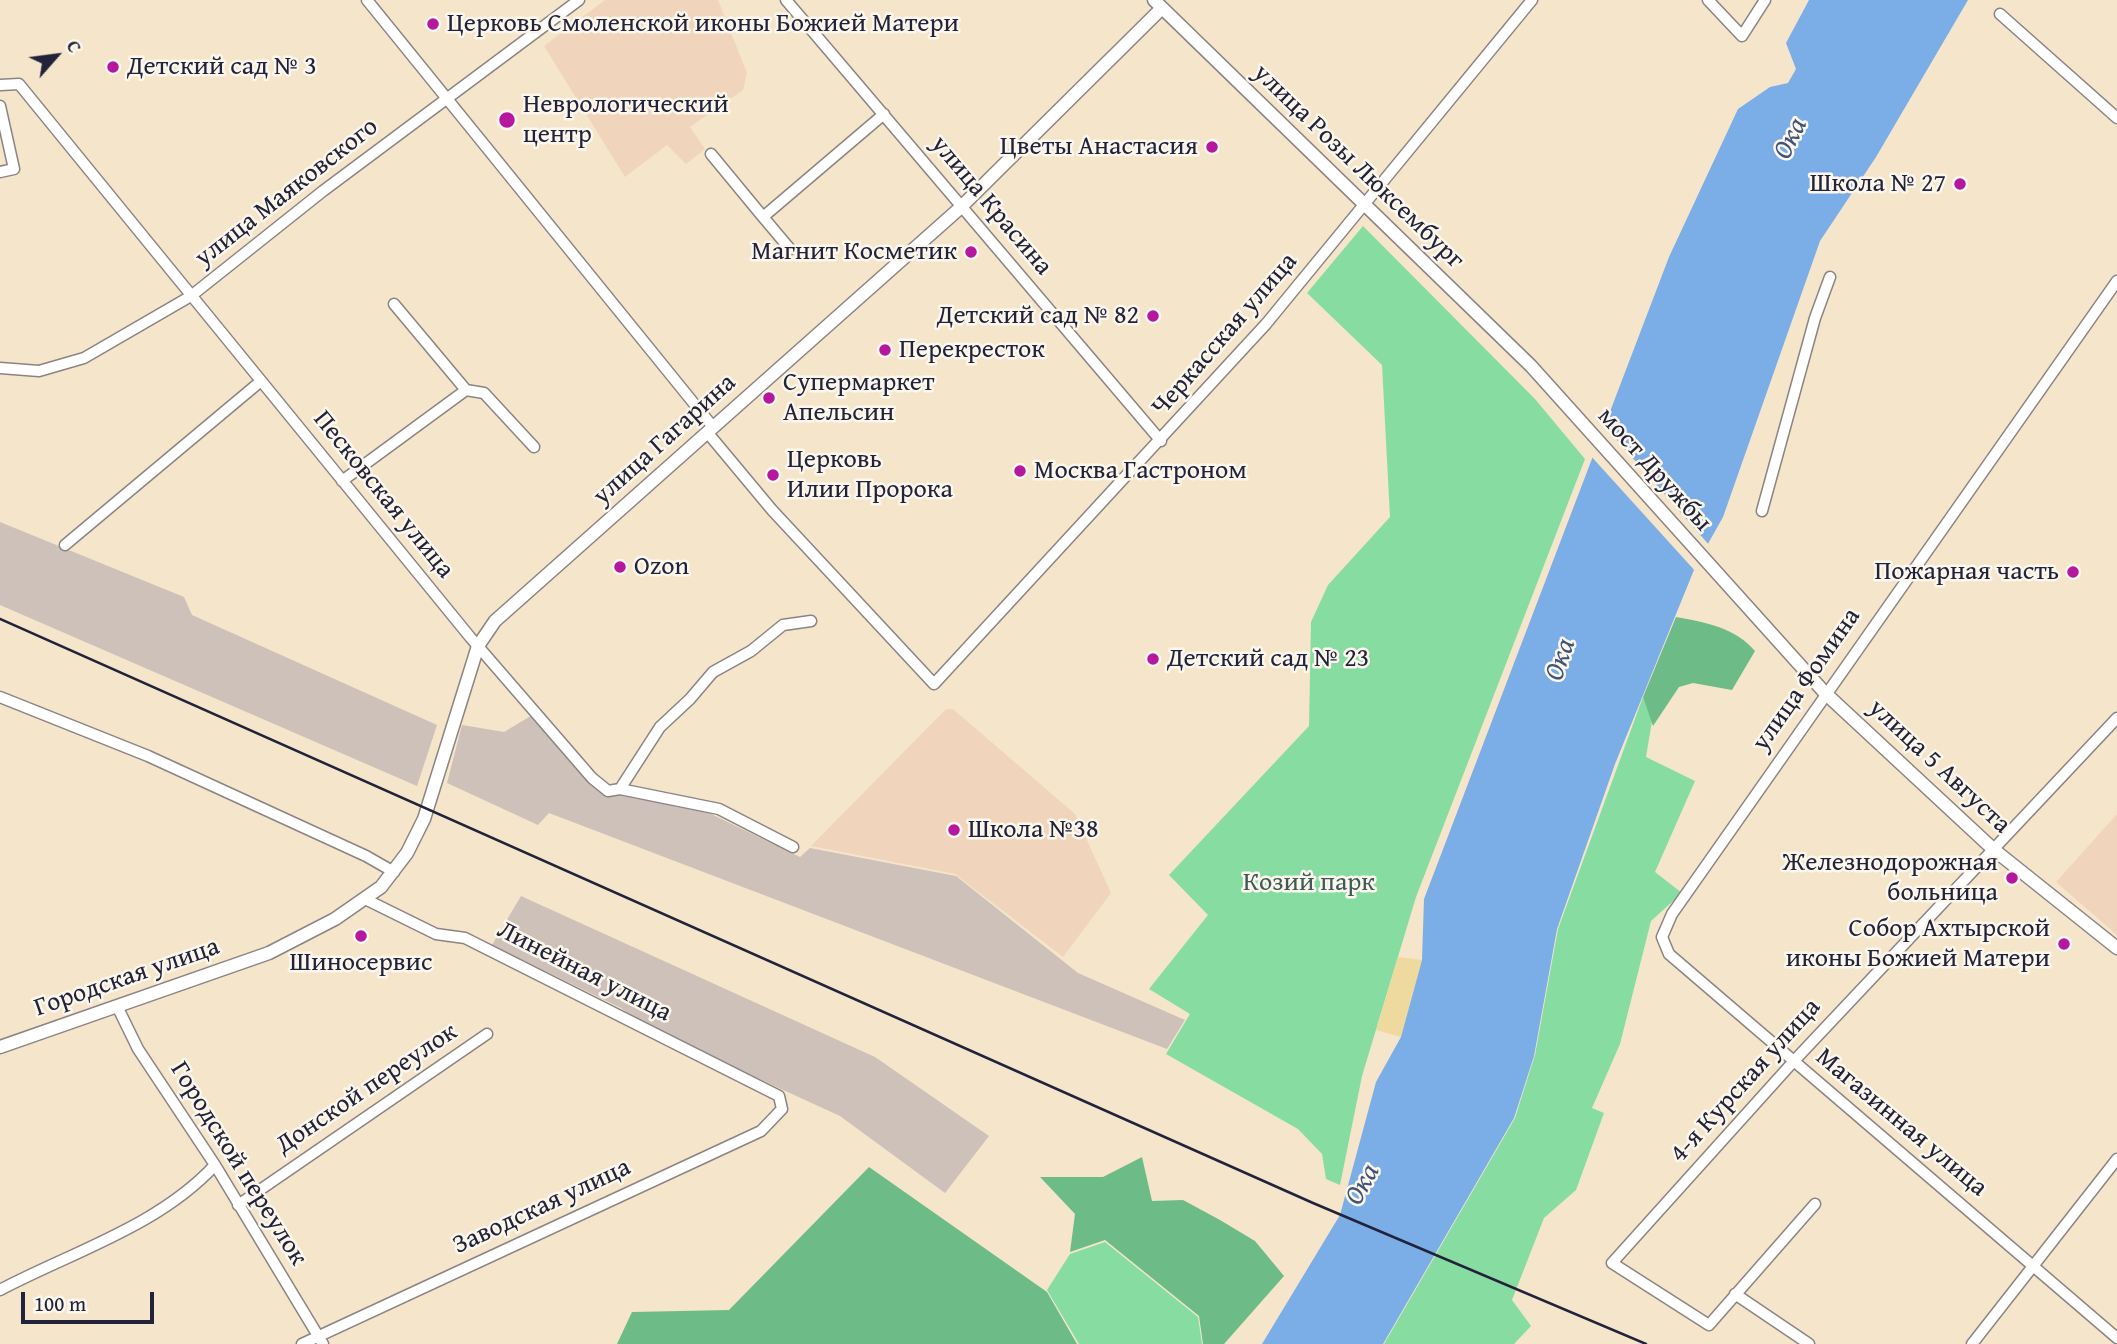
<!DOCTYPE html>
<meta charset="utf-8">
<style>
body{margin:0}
#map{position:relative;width:2117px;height:1344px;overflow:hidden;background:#f4e5cb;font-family:"Gentium Book Plus",serif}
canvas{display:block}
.north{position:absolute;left:21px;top:21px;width:70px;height:70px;-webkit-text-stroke:5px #fbf7ec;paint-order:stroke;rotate:62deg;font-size:19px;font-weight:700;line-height:28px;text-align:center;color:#22223b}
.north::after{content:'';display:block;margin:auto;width:24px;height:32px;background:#22223b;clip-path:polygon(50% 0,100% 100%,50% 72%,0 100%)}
.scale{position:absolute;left:21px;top:1292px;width:133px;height:32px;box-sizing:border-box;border:4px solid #22223b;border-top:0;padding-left:9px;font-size:21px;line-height:24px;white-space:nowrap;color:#22223b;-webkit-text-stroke:5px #fbf7ec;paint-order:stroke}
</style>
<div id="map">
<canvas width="2117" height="1344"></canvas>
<div class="north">С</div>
<div class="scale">100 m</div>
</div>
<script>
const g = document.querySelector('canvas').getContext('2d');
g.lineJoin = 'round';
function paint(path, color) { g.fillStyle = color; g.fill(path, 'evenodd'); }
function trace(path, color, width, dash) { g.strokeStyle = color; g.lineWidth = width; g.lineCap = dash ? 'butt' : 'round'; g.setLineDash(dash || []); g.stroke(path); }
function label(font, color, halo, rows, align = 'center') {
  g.font = font + ' "Gentium Book Plus",serif'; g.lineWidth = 5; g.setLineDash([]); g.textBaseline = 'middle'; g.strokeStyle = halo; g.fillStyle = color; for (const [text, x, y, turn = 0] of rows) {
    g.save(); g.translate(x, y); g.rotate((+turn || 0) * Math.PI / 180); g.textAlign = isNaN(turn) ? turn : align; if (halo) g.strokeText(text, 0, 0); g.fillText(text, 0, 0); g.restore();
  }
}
const built = new Path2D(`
 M605,0H718L747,73L743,90L690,127L705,149L686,164L667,145L625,177L544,46Z
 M946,709H953L1075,814L1111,893L1063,957L955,874L811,846Z
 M2117,814V935L2056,882Z`);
const industrial = new Path2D(`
 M0,522L184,597L192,615L437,725L417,786L0,605Z
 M534,714L572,758L580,773L605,794L618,793L711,814L800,857L810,848L956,876L1078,973L1185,1020L1167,1049L549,813L538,825L447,783L462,725L504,732Z
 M521,896L875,1057L989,1136L945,1193L840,1116L648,1028L621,1008L492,945Z`);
const green = new Path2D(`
 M1363,226L1535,399L1585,459L1416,897L1362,1076L1340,1185L1326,1179L1322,1154L1298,1129L1166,1054L1190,1014L1149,989L1208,915L1169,875L1309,726L1311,622L1328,585L1390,517L1382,365L1307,293Z
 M1643,697L1652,721L1646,757L1695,781L1655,872L1682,893L1651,921L1620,1044L1592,1108L1604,1113L1576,1190L1544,1218L1512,1300L1531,1326L1514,1344H1384L1515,1118L1535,1055L1558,929Z
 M1105,1242L1198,1317L1202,1344H1079L1047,1290L1070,1254Z`);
const forest = new Path2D(`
 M1676,617C1705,622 1736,628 1755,651L1732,690L1693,683L1679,687L1653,726L1643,697Z
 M1142,1157L1152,1201L1183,1200L1220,1220L1255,1241L1284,1276L1224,1344H1203L1199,1316L1105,1240L1070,1252L1075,1214L1040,1177H1103Z
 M869,1167L1047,1292L1077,1344H617L632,1312L729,1310Z`);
const sand = new Path2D(`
 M1398,957L1422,960L1401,1037L1376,1030Z`);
const water = new Path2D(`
 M1809,0H1968L1876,157L1820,241L1723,517L1696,565L1615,764L1557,929L1534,1056L1514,1118L1383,1344H1262L1340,1215L1376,1082L1401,1037L1422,960L1424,899L1669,257L1738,109L1770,87L1788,83L1796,69L1786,43Z`);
const pier = new Path2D(`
 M1602,423L1710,546L1696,572L1590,455Z`);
const minor = new Path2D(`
 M367,0L713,427
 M786,0L1161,441
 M1708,0L1742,36L1765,0
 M2000,14L2117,118
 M0,85L19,84L470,637L592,778L608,791L620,789L719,809L793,847
 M0,106L14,169L0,172
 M711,154L763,217L884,114
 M763,217L790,249
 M2117,281L1672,914L1662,937L1669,954L2117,1338
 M394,304L466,390L484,393L534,447
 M0,368L39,371L84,358L191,296L323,191L579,0
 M707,432L772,510L934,684L1266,324L1532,0
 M342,481L466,390
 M1762,511L1815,318L1830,277
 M65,545L261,381
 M0,697L148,756L366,856L394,872
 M620,789L660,727L690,699L713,672L751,651L783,625L811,621
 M117,1006L138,1049L215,1165L323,1344
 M1815,1204L1709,1325L1612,1263L1793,1062L2117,718
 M238,1205L487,1034
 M0,1290C72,1252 159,1226 215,1165
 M1735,1294L1809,1344
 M302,1344L761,1131L782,1109L779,1096L465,938L436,934L365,899
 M1972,1344L2117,1159`);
const major = new Path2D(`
 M1154,0L1531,366L1825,693L1993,849L2117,948
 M0,1047L269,953L335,919L381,887L407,853L424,819L478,646L495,621L960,208L1162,8`);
const rail = new Path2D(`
 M0,619L1313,1203L1646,1344`);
const markers = [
 [433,24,7,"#b5179e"],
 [113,67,7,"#b5179e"],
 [507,120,9,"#b5179e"],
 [1212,147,7,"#b5179e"],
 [1960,184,7,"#b5179e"],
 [971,252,7,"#b5179e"],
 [1153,316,7,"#b5179e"],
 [885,350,7,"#b5179e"],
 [769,398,7,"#b5179e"],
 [1020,471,7,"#b5179e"],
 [773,475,7,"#b5179e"],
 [620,567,7,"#b5179e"],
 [2073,572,7,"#b5179e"],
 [1153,659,7,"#b5179e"],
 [954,830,7,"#b5179e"],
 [2012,878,7,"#b5179e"],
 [361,936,7,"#b5179e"],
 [2064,944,7,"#b5179e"]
];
const poiNames = [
 ["Церковь Смоленской иконы Божией Матери",447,24],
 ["Детский сад № 3",127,67],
 ["Неврологический",523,105],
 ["центр",523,135],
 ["Цветы Анастасия",1198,147,"right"],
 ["Школа № 27",1946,184,"right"],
 ["Магнит Косметик",957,252,"right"],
 ["Детский сад № 82",1139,316,"right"],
 ["Перекресток",899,350],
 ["Супермаркет",783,383],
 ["Апельсин",783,413],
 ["Церковь",787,460],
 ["Илии Пророка",787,490],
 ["Москва Гастроном",1034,471],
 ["Ozon",634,567],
 ["Пожарная часть",2059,572,"right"],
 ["Детский сад № 23",1167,659],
 ["Школа №38",968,830],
 ["Железнодорожная",1998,863,"right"],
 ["больница",1998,893,"right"],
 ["Собор Ахтырской",2050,929,"right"],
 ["иконы Божией Матери",2050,959,"right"],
 ["Шиносервис",361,963,"center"]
];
const streetNames = [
 ["улица Розы Люксембург",1358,167,44],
 ["улица Маяковского",287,193,-38],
 ["улица Красина",991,206,50],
 ["Черкасская улица",1225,335,-49],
 ["улица Гагарина",665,440,-42],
 ["мост Дружбы",1654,470,48],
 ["Песковская улица",383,495,51],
 ["улица Фомина",1807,680,-55],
 ["улица 5 Августа",1939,767,43],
 ["Линейная улица",584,972,27],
 ["Городская улица",127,978,-19],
 ["4-я Курская улица",1746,1081,-48],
 ["Донской переулок",367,1089,-34],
 ["Магазинная улица",1901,1123,40],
 ["Городской переулок",238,1164,58],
 ["Заводская улица",542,1207,-25]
];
const parkNames = [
 ["Козий парк",1309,883]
];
const waterNames = [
 ["Ока",1791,139,-64],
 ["Ока",1561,660,-71],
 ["Ока",1363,1185,-61]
];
paint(built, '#f0d5bc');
paint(industrial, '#cec1b9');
paint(green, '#87dda1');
paint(forest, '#6dbc87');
paint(sand, '#eeda9e');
paint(water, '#7bade7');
paint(pier, '#f4e5cb');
trace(minor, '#8b8483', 13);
trace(major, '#8b8483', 15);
trace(minor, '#fff', 10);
trace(major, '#fff', 12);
trace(rail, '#22223b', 2.5);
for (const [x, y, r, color] of markers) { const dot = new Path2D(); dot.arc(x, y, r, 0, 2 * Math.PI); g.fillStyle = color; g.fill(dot); trace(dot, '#fbf7ec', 2.5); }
label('26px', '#22223b', '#fbf7ec', poiNames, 'left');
label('26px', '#22223b', '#fbf7ec', streetNames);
label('26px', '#405a5a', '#fbf7ec', parkNames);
label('italic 28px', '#415377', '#fbf7ec', waterNames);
</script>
